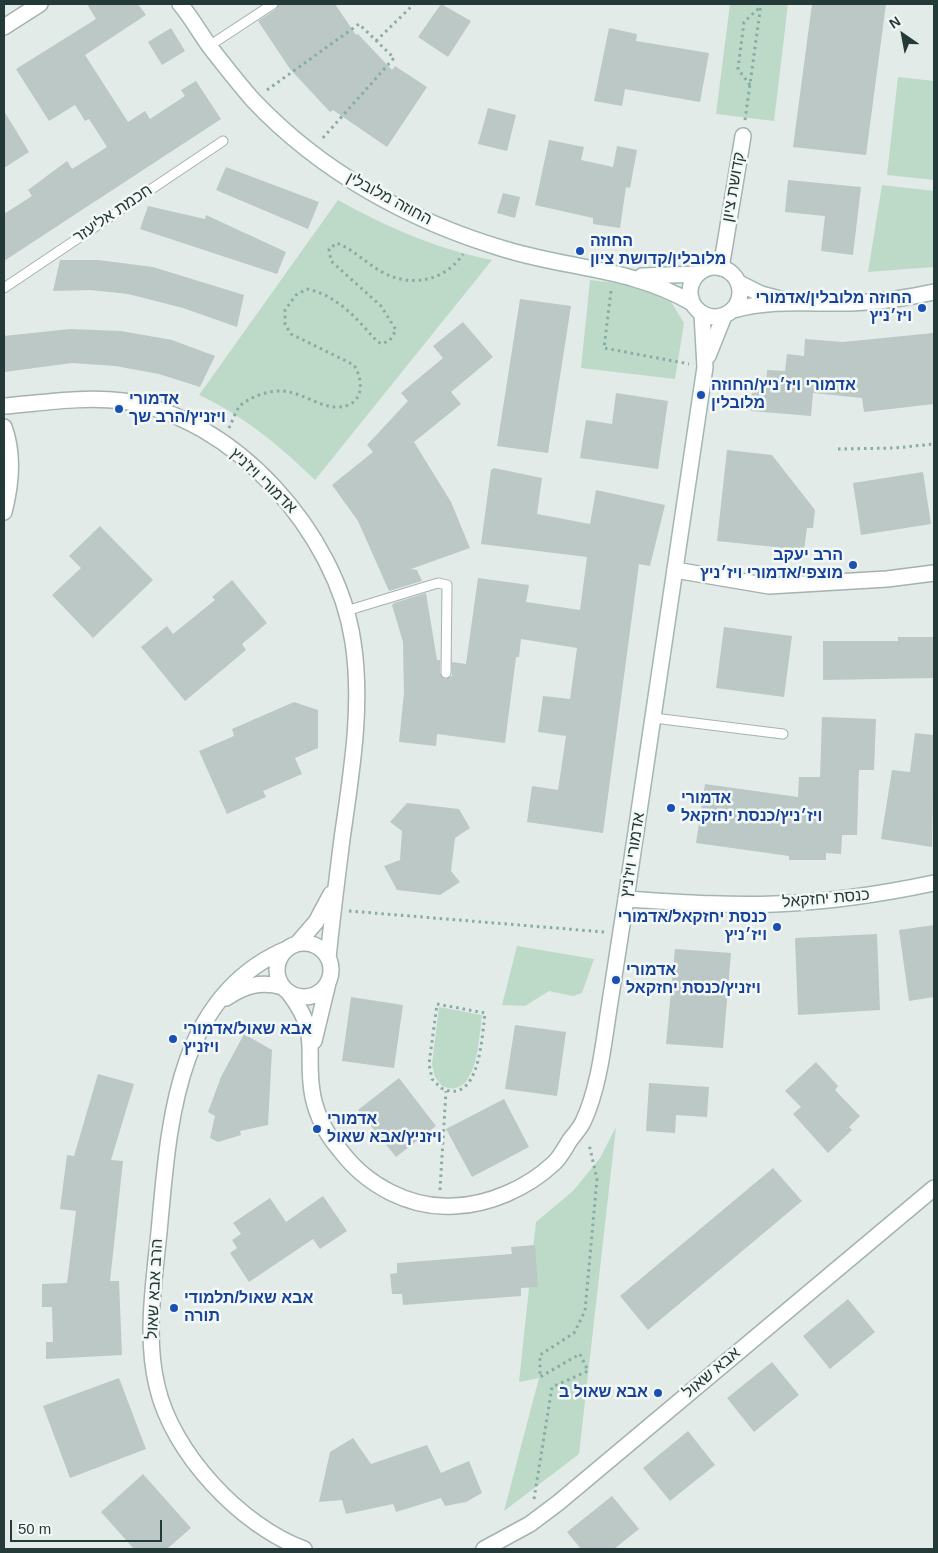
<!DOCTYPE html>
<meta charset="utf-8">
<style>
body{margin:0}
#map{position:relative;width:938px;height:1553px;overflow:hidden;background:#e2ebe8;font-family:Arial,sans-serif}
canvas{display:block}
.frame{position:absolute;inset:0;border:5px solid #243a38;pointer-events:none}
.north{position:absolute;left:878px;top:10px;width:50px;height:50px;-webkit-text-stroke:4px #f3f8f6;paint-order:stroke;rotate:327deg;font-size:14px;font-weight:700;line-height:20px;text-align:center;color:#243a38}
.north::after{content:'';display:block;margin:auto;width:18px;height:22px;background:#243a38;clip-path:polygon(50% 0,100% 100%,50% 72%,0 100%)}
.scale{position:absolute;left:10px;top:1520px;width:152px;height:22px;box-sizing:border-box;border:2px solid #243a38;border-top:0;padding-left:6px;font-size:15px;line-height:18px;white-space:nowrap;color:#243a38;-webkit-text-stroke:4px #f3f8f6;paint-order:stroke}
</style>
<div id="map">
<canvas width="938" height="1553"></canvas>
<div class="frame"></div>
<div class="north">N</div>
<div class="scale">50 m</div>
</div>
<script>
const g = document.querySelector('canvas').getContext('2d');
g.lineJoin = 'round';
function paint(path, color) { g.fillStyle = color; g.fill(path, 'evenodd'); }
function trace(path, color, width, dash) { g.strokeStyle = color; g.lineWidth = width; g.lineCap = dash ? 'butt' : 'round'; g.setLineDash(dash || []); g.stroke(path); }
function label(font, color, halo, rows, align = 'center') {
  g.font = font + ' Arial,"Noto Sans Hebrew",sans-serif'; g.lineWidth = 5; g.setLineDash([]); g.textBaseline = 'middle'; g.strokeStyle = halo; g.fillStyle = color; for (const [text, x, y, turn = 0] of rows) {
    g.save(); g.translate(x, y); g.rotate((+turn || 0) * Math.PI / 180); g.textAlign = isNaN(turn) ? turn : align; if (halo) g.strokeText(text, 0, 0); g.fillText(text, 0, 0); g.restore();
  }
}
const green = new Path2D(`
 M730,4H788L774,121L716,114Z
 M898,77L934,81V180L887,175Z
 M882,185L934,191V267L868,272Z
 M338,200C387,227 436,249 492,260L315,480C280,446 244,416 199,395Z
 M590,280L649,287L671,302L684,323L675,379L581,368Z
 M517,946L594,959L582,993L573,996L549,991L525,1006L502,1005Z
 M439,1007L482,1015C479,1035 478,1102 442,1086L435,1077L432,1064Z
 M616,1127L579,1454L504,1511L539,1378L519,1382L536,1222L573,1191L600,1158Z`);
const building = new Path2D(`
 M87,4H138L146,15L85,55L128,122L145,111L150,119L185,96L181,90L196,81L221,119L4,261V214L32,196L28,190L67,161L72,169L107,147L89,119L85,121L75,105L49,121L16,69L96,19Z
 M279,4H335L356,35L358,34L392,70L395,66L427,87L387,147L333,110L330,112L290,69L258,21L276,9Z
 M441,4L471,21L448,57L418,37Z
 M812,4H886L866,155L793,147Z
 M171,28L185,51L162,65L148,42Z
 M609,28L637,34L636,41L709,53L700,102L625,89L622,106L594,101Z
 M488,108L516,115L507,151L478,144Z
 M4,111L29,152L4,168Z
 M549,140L584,147L581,160L613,167L617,146L637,150L630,188L626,187L620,228L593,224V218L535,205Z
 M226,167L319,202L308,229L216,190Z
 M788,180L861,187L853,255L821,251L825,216L785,212Z
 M503,193L520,197L515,218L497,213Z
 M148,206L205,219L206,215L286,252L277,274L140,229Z
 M60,260H98L153,267L244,295L237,327L183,308L128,294L90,290L53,291Z
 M520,299L571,306L548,453L497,446Z
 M463,322L493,357L451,392L461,404L414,442L451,502L470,548L411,569L417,570L422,581L389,591L358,521L332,485L373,452L367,445L408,401L401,393L443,358L433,346Z
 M70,329L121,331L172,340L215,356L200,387L159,374L115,366L72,363L4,372V336Z
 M933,333L934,404L864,412L862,398L813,393L811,416L751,411L752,389L766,390L767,370L785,371L787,354L804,356L805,339L843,342Z
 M616,393L668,401L658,469L580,458L586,420L612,424Z
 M727,450L772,455L815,510L813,528H807L804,550L717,541Z
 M494,468L542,478L537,514L590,524L596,490L665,505L650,566L639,564L603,833L527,822L532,786L558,790L566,736L538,732L543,696L570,699L577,648L521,639L519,657H516L505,743L437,734L436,746L399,742L404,693L403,642L392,605L394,603L426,593L437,660H440V673L445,679L452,676V662L466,664L478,578L529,585L526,602L580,610L587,557L481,544L491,470Z
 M923,472L931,524L861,535L853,483Z
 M100,526L153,580L93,638L52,595L81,568L69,556Z
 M232,580L267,623L242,644L246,650L185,701L141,647L167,626L173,634L215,600L212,597Z
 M724,627L792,636L784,697L716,688Z
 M898,637H934V678L823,680V641H898Z
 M294,702L318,710V748L295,758L302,774L263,791L266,797L227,814L199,751L234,736L232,729Z
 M822,717L876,719L874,770H859L857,835H842L841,854L826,853V860H789V856L696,843L705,784L798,797L799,777H820Z
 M915,733L934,735L932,847L881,839L892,770L910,772Z
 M407,803L459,809L470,828L455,838L451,871L460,882L440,895L397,890L384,866L400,860L402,831L390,822Z
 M934,925V997L909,1001L899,930Z
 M877,934L880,1010L798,1015L795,938Z
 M675,949L731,953L723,1048L666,1044Z
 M351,997L403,1005L394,1068L342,1061Z
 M515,1025L566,1032L557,1096L505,1089Z
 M244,1034L272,1050L268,1125L240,1131L241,1135L218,1142L210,1138L215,1116L208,1112L221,1077Z
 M816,1062L838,1086L835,1090L860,1116L849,1127L852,1130L828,1153L793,1114L801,1107L785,1091Z
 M98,1074L134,1084L111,1160L123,1161L110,1281H119L122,1355L46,1359V1342H53L52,1307H42V1284L67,1283L76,1211L60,1209L67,1155L74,1156Z
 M399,1078L436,1126L396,1157L358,1110Z
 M649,1083L709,1087L707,1117L676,1115L675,1133L646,1131Z
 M504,1099L529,1147L472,1177L446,1129Z
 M773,1168L802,1201L648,1330L620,1296Z
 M323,1196L347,1231L320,1249L313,1239L249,1282L230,1253L237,1248L232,1240L241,1234L233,1223L270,1198L286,1222Z
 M535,1245L538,1287L521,1288V1296L403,1305L402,1294H392L390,1274L397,1273V1263L512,1254L511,1247Z
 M848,1299L875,1332L830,1369L803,1336Z
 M772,1362L799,1395L754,1432L727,1398Z
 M119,1378L146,1449L70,1478L43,1406Z
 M688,1431L715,1465L670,1501L643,1468Z
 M353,1438L371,1464L427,1445L441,1473L469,1461L482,1493L466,1502L445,1506L441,1498L396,1512L393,1504L346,1514L342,1500L319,1502L330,1452Z
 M143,1474L191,1528L167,1549H134L101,1512Z
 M612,1496L639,1529L614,1549H581L567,1532Z`);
const path = new Path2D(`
 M376,41L414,4
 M750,85L738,69L744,22L760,7
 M267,90L359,24L394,58L321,140
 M745,120L761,4
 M611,291L604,348L689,364
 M229,428C232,422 235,413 239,407C249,396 275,388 289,392C305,395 321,407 337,407C363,407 365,383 354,365L291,334L285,324V310L296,295L307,289C331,294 349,310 365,328C371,334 374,340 382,344L390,340L396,330L381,306L331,261L329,249L337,243C354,250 366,263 382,272C411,288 445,281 463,254
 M838,449L895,448L934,444
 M349,911L604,932
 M437,1004L485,1013C482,1035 480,1107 441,1088L432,1079L429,1064Z
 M440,1190L446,1091
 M534,1499L552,1387L588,1371L580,1354L540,1377V1355L574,1333L585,1311L597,1179L589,1144`);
const lane = new Path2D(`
 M209,46L273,4
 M4,288L223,141
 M346,611L438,583L447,585L446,673
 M654,718L783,734`);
const street = new Path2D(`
 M4,27L40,4
 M721,268L743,136
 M4,406C42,403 84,396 123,401C234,417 337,533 353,642C363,707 351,775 342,839C337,879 332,918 328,958
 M4,427C14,454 11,485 4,512
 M675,570L769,586L887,579L934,573
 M277 970a27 27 0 1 1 54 0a27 27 0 1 1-54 0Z
 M297,944L316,922L331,894
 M289,948C174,995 169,1126 159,1232C154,1283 145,1336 157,1386C172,1453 241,1526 304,1549
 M289,993C322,1036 304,1052 313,1097C317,1116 327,1135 340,1150C366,1185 410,1209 454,1206C489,1205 527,1188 553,1164C560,1158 565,1148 570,1140C575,1134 580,1128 583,1122C598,1090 603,1049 608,1015C614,977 620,938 626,899
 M226,998C245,985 261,981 283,987
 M314,1041L328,983
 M484,1549L530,1524L558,1503L934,1188`);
const secondary = new Path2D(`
 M180,4C191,17 200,33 210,47C224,65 238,83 253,100C321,172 410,221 504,249C568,269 633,268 692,303
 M690 292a25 25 0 1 1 50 0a25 25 0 1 1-50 0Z
 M642,276L698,274
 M739,283L761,294L780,299
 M733,310C773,299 810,304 851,303C879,302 907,298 934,292
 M702,314L705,367L626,899C676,902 725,906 775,904C829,902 882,894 934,883
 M708,356L724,316`);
const markers = [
 [580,251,5,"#1a4fb4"],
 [922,308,5,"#1a4fb4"],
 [701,395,5,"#1a4fb4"],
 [119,409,5,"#1a4fb4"],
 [853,565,5,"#1a4fb4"],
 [671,808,5,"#1a4fb4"],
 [777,927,5,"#1a4fb4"],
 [616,980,5,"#1a4fb4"],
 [173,1039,5,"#1a4fb4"],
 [317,1129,5,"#1a4fb4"],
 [174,1308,5,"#1a4fb4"],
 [658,1393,5,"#1a4fb4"]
];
const streetNames = [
 ["קדושת ציון",734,187,-80],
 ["החוזה מלובלין",389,199,28],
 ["חכמת אליעזר",113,214,-34],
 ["אדמורי ויז'ניץ",263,481,44],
 ["אדמורי ויז'ניץ",633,855,-81],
 ["כנסת יחזקאל",826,899,-5],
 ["הרב אבא שאול",155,1289,-87],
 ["אבא שאול",712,1373,-40]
];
const transitNames = [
 ["החוזה",590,242],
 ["מלובלין/קדושת ציון",590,260],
 ["החוזה מלובלין/אדמורי",912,299,"right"],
 ["ויז׳ניץ",912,317,"right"],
 ["אדמורי ויז׳ניץ/החוזה",711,386],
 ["מלובלין",711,404],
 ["אדמורי",129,400],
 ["ויזניץ/הרב שך",129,418],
 ["הרב יעקב",843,556,"right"],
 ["מוצפי/אדמורי ויז׳ניץ",843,574,"right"],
 ["אדמורי",681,799],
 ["ויז׳ניץ/כנסת יחזקאל",681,817],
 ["כנסת יחזקאל/אדמורי",767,918,"right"],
 ["ויז׳ניץ",767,936,"right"],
 ["אדמורי",626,971],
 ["ויזניץ/כנסת יחזקאל",626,989],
 ["אבא שאול/אדמורי",183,1030],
 ["ויזניץ",183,1048],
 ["אדמורי",327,1120],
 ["ויזניץ/אבא שאול",327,1138],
 ["אבא שאול/תלמודי",184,1299],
 ["תורה",184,1317],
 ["אבא שאול ב",648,1393,"right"]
];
paint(green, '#bddac9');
paint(building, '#bbc8c5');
trace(lane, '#a5b2b0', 11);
trace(street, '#a5b2b0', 18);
trace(secondary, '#a2b6b2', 18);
trace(path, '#86aca5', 3, [2.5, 4]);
trace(lane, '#fff', 9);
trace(street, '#fff', 15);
trace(secondary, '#fff', 15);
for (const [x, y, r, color] of markers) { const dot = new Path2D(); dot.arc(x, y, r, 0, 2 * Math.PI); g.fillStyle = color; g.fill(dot); trace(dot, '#f3f8f6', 2); }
label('16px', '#243a38', '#f3f8f6', streetNames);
label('bold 16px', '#164399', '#f3f8f6', transitNames, 'left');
</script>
